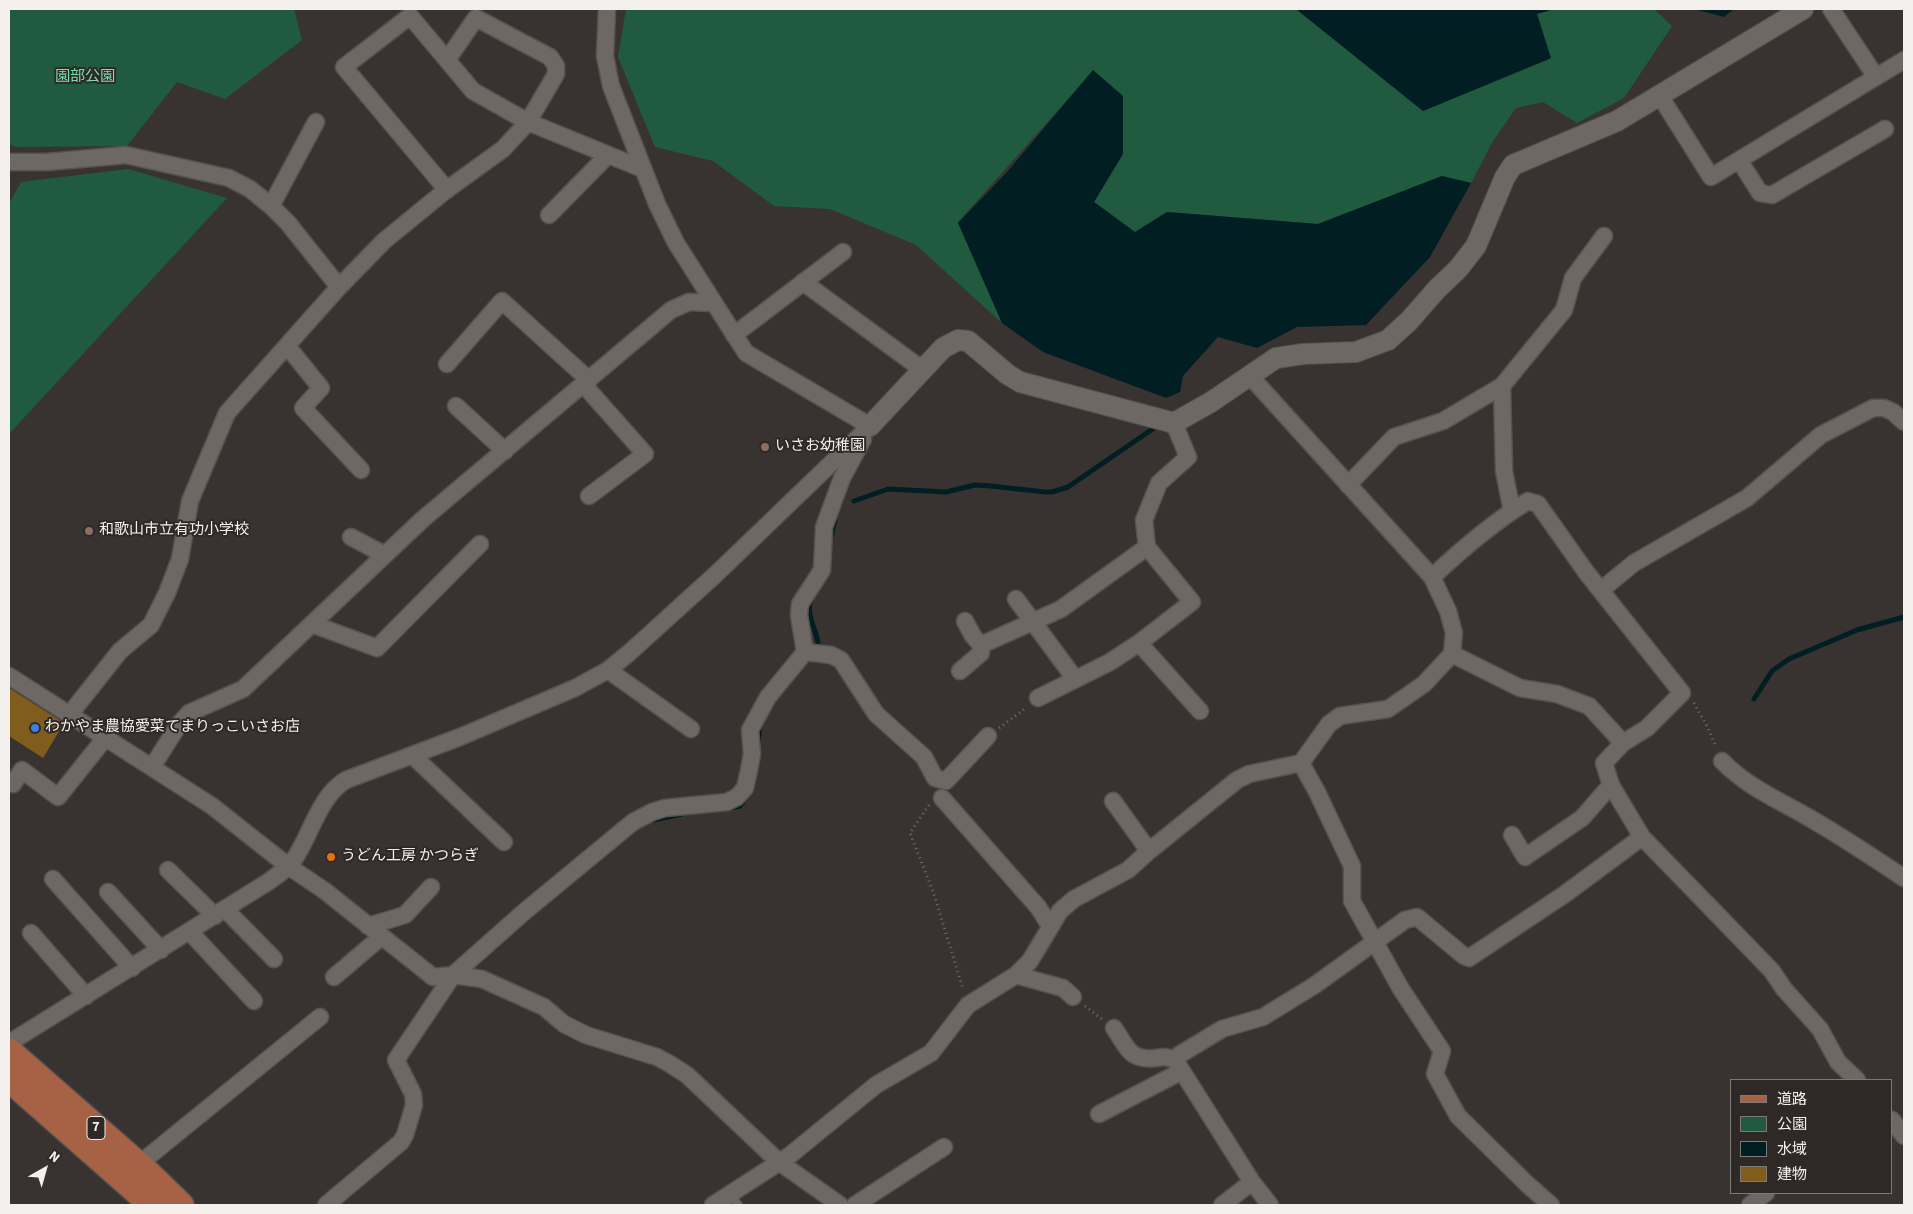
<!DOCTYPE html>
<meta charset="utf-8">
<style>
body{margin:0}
#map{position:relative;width:1913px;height:1214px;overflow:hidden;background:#383330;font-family:"Source Sans 3","Noto Sans JP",sans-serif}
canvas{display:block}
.frame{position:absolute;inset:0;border:10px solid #f3f0ed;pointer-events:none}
.legend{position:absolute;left:1730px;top:1079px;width:162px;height:115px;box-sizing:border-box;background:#2e2926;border:1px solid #7d7976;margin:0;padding:6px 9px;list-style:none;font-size:15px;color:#f3f0ed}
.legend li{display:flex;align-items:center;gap:10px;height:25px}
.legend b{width:25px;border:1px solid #7d7976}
.north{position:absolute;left:20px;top:1144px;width:50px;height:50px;-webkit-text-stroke:4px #2e2926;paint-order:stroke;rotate:38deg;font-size:14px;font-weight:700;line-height:20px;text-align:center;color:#f3f0ed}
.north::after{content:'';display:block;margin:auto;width:18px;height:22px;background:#f3f0ed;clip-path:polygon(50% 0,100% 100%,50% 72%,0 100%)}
</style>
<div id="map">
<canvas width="1913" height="1214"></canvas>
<div class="frame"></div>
<ul class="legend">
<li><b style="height:6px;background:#a76145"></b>道路</li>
<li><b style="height:14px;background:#205b40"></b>公園</li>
<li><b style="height:14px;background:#011e23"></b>水域</li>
<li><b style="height:14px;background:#805c1d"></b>建物</li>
</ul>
<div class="north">N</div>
</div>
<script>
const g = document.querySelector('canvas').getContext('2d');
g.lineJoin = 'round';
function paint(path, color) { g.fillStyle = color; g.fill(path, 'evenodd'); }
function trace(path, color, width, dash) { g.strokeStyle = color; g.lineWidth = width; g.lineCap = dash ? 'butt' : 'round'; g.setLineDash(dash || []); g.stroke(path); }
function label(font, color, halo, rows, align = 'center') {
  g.font = font + ' "Source Sans 3","Noto Sans JP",sans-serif'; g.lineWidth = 4; g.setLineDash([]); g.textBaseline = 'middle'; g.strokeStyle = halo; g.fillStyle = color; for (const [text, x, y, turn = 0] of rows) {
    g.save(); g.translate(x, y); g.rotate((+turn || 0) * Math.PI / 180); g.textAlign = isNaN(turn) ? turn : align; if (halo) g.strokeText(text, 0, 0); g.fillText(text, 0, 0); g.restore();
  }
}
const green = new Path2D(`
 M9,9H294L302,40L225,99L177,82L127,146L16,147L9,144Z
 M626,9H1296L1423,111L1550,59L1537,14L1554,9H1654L1672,26L1624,98L1577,123L1543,102L1516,108L1493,141L1471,183L1442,176L1318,224L1167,212L1135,232L1094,202L1123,154L1093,71L958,222L1002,323L916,245L830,209L774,206L713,161L655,147L618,57Z
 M128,169L227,198L9,434V204L21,182Z`);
const water = new Path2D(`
 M1296,9H1554L1537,14L1551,58L1423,111Z
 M1694,9H1734L1724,17Z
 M1093,70L1123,96V154L1094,202L1135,232L1167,212L1318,224L1442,176L1471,183L1430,257L1366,325L1297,327L1257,348L1218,337L1183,376L1180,392L1166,398L1043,352L1002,323L958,223L1007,172Z`);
const stream = new Path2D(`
 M854,501L888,489L946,492L975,485L991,486L1045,492H1052L1068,487L1154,428
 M831,537L835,520
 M812,598C804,611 816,629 818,643
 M1754,699L1772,671L1789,659L1857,630L1904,617
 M758,743L760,724
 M730,808L740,806L745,799
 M654,820L682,814`);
const building = new Path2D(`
 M9,688L64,723L43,758L9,736Z`);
const path = new Path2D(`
 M1694,703L1708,728L1716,747
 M999,728L1026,708
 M929,805L910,833L934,894L963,989
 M1085,1006L1103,1020`);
const service = new Path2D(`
 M730,1194L738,1205`);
const minor = new Path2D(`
 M607,9L605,56L611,86L657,204L676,243L746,353L870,426
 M1831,9L1876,77
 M447,60L476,18L550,57L556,66V74L528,122L473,91L410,16L344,67L447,190
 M1660,96L1711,177L1904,60
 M1739,160L1760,193L1772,195L1885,129
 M9,162H47L126,155L229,178L250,189L271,206L288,223L339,287
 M271,206L316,122
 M549,215L607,156
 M803,282L923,370
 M734,335L843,252
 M287,346L321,388L303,408L361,470
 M447,364L502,301L589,380
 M584,385L645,454L589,496
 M1502,386L1504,471L1512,511
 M456,406L505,451
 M1348,485L1394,437L1443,421L1502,386L1564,310L1573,278L1604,236
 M351,537L385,555
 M1432,577C1462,549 1493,522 1528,501L1538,504L1586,572L1682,693L1647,728L1623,743L1604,763L1611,785L1642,837L1772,971L1784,989L1820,1029L1838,1062L1857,1080
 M1601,590L1634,563L1747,498L1821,435L1873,408H1884L1893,412L1904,422
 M1016,599L1070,672
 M312,624L377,648L480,544
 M1139,643L1200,711
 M981,645L1061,609L1147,547
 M805,652L831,655L841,660L876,714L924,757L935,778L946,781L988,736
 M1452,654L1520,688L1557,694L1589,706L1623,743
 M608,670L691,729
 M960,671L981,653V645L973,636L965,621
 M9,676L212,806L288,866L325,891L433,977L453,975L482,979L544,1007L564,1024L586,1035L657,1057L670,1064L687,1075L779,1162L840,1205
 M1038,698L1110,662L1139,643L1192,602L1147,547L1144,520L1159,483L1188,457L1174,423
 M70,714L120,651L151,625L167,593L180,559L190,501L227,413L339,287L384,241L445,191L503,149L528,122L643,169
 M412,755L504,842
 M1722,761C1748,788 1781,801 1813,820C1844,838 1874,858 1904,878
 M1301,763L1317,792L1352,866V901L1401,989L1442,1051L1435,1074L1458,1116L1527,1184L1551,1205
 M152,767L180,723L189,713L243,689L423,519L671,310L689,302L714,303
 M9,782L13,784L22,770L58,797L106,737
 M942,798L1038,907L1050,926
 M1113,801L1149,851
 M1512,835L1525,857L1582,818L1611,785
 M168,870L215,916
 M53,879L132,968
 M108,892L161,950
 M225,909L274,959
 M368,926L405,915L431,887
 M190,932L254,1001
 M31,933L86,996
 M1016,975L1063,988L1073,997
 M334,977L381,937
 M1114,1028C1127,1047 1129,1061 1156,1058C1163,1057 1168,1056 1175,1060L1252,1182L1270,1205
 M9,1043L268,882C278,875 288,868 295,858C311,834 320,795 346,780L460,737L575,688L608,670L629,653L715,575L870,426
 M1175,1060L1179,1055L1222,1029L1263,1017L1315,985L1405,920L1417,917L1464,956L1469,958L1565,894L1642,837
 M1099,1114L1182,1071
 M1892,1120L1904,1136
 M138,1165L320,1017
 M326,1205L401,1142L405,1135L414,1105L413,1094L396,1060L453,975L524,912L633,822L652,812L665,808L727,802L737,797L745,788L749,770L752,754L750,730L768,697L805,652L799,615L800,604L822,570L824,527L842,478L863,439
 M713,1205L789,1156L876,1085L931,1053L968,1005L1016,975L1030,961L1060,911L1074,899L1128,870L1149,851L1237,780L1249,774L1301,763L1329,724L1340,716L1388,709L1424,684L1452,654L1454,633L1448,611L1432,577L1249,375
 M855,1205L944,1147
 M1222,1205L1252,1182
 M1750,1205L1766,1193`);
const tertiary = new Path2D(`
 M870,426L943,348L958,340L968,341L1007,374L1020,382L1174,423L1211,402L1276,358L1303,354L1356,352L1388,340L1409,321L1437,289L1458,269L1476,246L1505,177L1513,165L1617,121L1803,9`);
const primary = new Path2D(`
 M9,1051L148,1173L181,1205
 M9,1079L152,1205`);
const markers = [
 [765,447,5,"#8d6e63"],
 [89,531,5,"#8d6e63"],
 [35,728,5,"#3f7fe0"],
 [331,857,5,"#e8710a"]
];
const shields = [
 [96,1128,18]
];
const shieldNames = [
 ["7",96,1128]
];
const parkNames = [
 ["園部公園",85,78]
];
const poiNames = [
 ["いさお幼稚園",775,447],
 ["和歌山市立有功小学校",99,531],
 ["わかやま農協愛菜てまりっこいさお店",45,728],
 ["うどん工房 かつらぎ",341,857]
];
paint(green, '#205b40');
paint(water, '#011e23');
trace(stream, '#011e23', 5);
paint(building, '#805c1d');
trace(service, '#56524f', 10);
trace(minor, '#56524f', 19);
trace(tertiary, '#56524f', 22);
trace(primary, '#56524f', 28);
trace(path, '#736e6b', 3, [1, 4]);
trace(service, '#6d6864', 8);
trace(minor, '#6d6864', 16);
trace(tertiary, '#6d6864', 20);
trace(primary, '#a76145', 25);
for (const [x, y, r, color] of markers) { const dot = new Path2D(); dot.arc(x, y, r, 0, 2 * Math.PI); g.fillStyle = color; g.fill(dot); trace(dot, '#2e2926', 2); }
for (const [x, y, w] of shields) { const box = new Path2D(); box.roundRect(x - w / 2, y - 11.5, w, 23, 4); g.fillStyle = '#2e2926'; g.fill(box); trace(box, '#f3f0ed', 1); }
label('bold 14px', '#f3f0ed', null, shieldNames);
label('15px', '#7ae0ad', '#2e2926', parkNames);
label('15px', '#f3f0ed', '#2e2926', poiNames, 'left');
</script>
